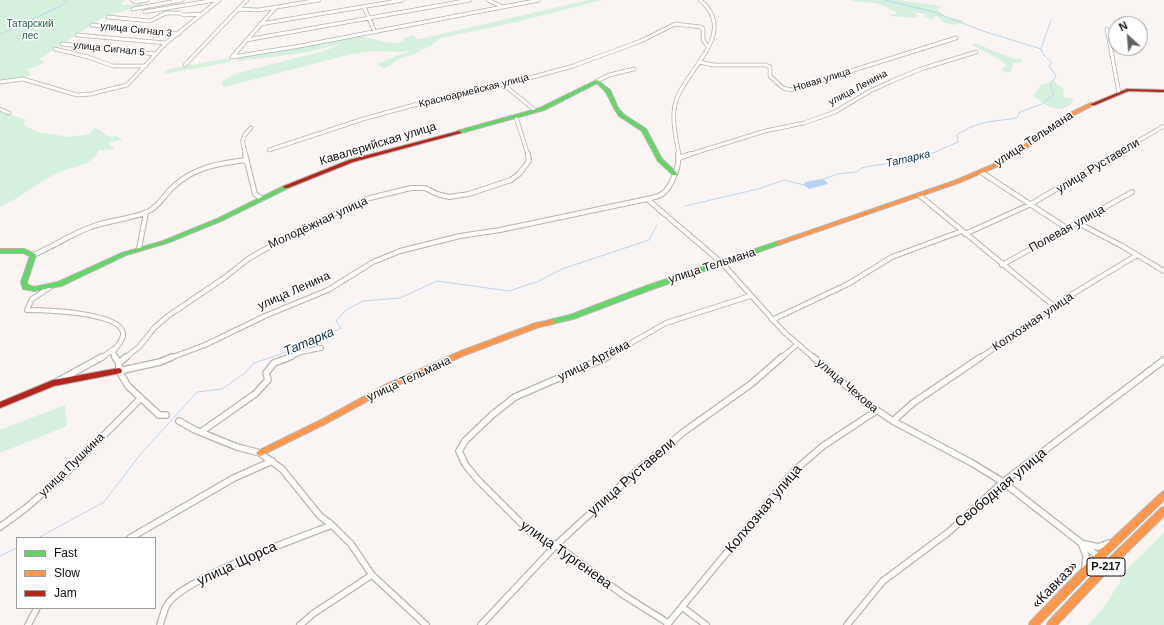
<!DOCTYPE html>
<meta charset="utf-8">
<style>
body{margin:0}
#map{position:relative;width:1164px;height:625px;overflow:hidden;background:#faf5f2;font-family:Arial,sans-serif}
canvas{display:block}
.legend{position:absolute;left:16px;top:537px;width:140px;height:72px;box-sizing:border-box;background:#fff;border:1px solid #a09f9e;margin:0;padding:5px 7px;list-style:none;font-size:12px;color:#110e0c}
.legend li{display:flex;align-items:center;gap:8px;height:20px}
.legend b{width:20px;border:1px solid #a09f9e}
.north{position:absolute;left:1108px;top:16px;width:40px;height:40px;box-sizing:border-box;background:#fff;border:1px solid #a09f9e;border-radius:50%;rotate:334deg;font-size:11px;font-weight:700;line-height:16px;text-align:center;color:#110e0c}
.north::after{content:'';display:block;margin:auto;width:14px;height:18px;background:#635f5c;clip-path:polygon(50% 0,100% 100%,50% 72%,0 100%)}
</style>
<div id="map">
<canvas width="1164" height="625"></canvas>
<ul class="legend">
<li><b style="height:5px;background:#63d668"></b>Fast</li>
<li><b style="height:5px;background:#ff974d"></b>Slow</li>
<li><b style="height:5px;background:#b3261e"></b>Jam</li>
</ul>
<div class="north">N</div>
</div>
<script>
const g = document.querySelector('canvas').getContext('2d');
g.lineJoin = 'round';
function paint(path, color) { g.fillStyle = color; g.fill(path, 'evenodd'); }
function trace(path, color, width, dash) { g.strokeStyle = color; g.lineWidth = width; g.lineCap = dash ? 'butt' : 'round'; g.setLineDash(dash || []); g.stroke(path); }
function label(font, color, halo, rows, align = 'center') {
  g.font = font + ' Arial,sans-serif'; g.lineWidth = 3; g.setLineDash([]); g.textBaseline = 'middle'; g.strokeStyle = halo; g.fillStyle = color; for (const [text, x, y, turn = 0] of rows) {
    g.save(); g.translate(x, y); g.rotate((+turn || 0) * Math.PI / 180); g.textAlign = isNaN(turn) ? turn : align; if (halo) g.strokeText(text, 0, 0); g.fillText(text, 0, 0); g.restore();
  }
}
const green = new Path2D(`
 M0,0H125L121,5L146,4L104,17L39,59L46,62L27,70L31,74C27,77 23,78 18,77L14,81L0,85Z
 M589,0H602L517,22L441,38L429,47L420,50V52L399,59L384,69L377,64L401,54L407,53L408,51L399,52L374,51L352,54L224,87L221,82L237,73L324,51L339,45L340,44L303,53L239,61L237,58L240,57L299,48L304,46C321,42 340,36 357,36C373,37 388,46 403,42L404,38L414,35L416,39H419Z
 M849,0H899L941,6L942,7L937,9C945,18 951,18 962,20L964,22L954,25L942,22L939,17L935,16L933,19L931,20L924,16L927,15L926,14L915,12L917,16L916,18L891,16L889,15L896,14V12C888,9 883,4 875,3C866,2 858,3 849,0Z
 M975,43L1014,59L1018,58L1023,60L1020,63H1013L1011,71L1007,73L1001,70L1002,68L1007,66L999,59L972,45Z
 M230,58L231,62L164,74L165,71L169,69Z
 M1052,80L1064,89L1063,96L1066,98H1073C1073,102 1072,103 1068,106C1056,114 1043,103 1033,96L1042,84L1049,83Z
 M0,111L26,120L23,123L24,125L37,132L70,137L90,134L93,129L96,128L110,137L116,136L122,139V140L109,142V145L115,148L114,149L99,150C92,165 76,166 62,171C40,180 22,197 0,207Z
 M65,405L67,426L0,453V430Z
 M1164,533V625H1088L1104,607L1130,566Z`);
const water = new Path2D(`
 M821,179H824L828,184L809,189L804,185L805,182Z`);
const stream = new Path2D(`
 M885,0L934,12L983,31L1041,49
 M0,34L61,6L67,0
 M824,179L838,174L857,172L861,168L865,167L912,160L917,155L933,153L958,142L957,135C979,120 992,122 1017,118L1020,112L1042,104L1054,94L1050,85L1056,76L1049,66L1052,63L1043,54L1041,49L1051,20
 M685,206L758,189L784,180L804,185
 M38,538L104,502L139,456L197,392L222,389L245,373L254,363L307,345L341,328L336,321L346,310L363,301L400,298L437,281L509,291L539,281L562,269L649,240L657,225
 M0,556L17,548`);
const streetFar2 = new Path2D(`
 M132,0L136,2L147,0
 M488,0L503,7
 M276,7L232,57L300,46L539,0
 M364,7L375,32
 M133,9L182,0
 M239,9L259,10L319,0
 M144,12L215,0
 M108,17L150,21L166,13H179L184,15L202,14
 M260,24L403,0
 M92,25L179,34
 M1107,29L1119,93
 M77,35L166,43
 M246,40L470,0
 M62,44L156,54
 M55,49L88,57L113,66H146
 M699,62L714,65H766L770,67V76L783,88L790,90L956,38
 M185,65L247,0
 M597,81L609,75L634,69
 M0,82L23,79L77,95L91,94L127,85L166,43L219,0
 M504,85L536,111
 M0,109L9,113
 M516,117L528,155
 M269,150L363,119L458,93L504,85L573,66L641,41L675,24L701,27L703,29V40L708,47
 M246,155C242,142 240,138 251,128
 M679,155C676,137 670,115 677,98C690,66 738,31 700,0
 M688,155L765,131L804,123L835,112L870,91L892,81L921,69L976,52
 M1114,155L1164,126`);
const streetFar1 = new Path2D(`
 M245,154L255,194L262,199
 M679,158L691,154
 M981,172L1068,229
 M919,195L1055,307
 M647,199L722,263L784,332L814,358
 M1078,223L1122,246L1164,271
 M965,234L1031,204L1116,154
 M139,249L146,213
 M33,255C53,247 71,234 91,227C109,220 132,219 147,212C159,207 164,195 173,187C194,167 220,163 247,160
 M1002,265L1132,192
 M49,288L32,299L27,310C44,310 120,312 123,333C124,341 116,346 113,352L115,358
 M772,320L848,284L892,257L962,231
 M101,358L114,349
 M125,358L139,347L155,327L168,316L224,278L248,259L297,231L366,199L411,188H425L437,194L449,197L469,194L511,180L519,174L529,161L528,154
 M170,358L205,345L265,316L328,290L373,262L400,251L460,236L500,230L647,199C651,198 658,197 662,194C672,187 680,165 678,154
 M288,358L301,352L321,348
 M605,358L666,323L750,296
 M781,358L798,344
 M980,358L1066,298L1137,255`);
const street = new Path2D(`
 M115,357L119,363
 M607,357L515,397L492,415L465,441L459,451L465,464L477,479L530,532L556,545L622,594L668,623
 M813,357L865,402L893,421L972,463L1003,482L1099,557
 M119,371L160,362L172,357
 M119,371V363L126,357
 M119,371L128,386L159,415H166
 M58,381L102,357
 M179,421L195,430L237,447L260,453L282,469L320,516L332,525L351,544L372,575L426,625
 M893,421L913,403L981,357
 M201,432L255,394L268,380L266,373L274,363L290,357
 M0,527L26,508L63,476L141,398
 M130,538L234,478L272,461
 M1085,544L1098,547L1109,543
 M1082,545L1086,556L1085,567
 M682,607L706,625
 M28,625L37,608
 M160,625C162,619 164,610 167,605C181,579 301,537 332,525
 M300,625L314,613L372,575
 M481,625L556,545L641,467L685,431L751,384L782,357
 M667,625L794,471L823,446L876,411
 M847,625L883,581L950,531L1003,482L1164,360`);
const fast = new Path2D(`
 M597,80L610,90L618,108L623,114L646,129L662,159L677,173V175H673L658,161L642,131L619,116L614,108L606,92L597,83L544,110L461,133H457V131L540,108Z
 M286,185L288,186V188L221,221L167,243L126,255L61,286L34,291L23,289L21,282L30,256L23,253H0V249H24L35,254L36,255L27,282L28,285L34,287L58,282L122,253L163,241L217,219Z
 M779,241L781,242L782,243L781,244L650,290L573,319L551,324H549L548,322L549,320L570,315L646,286Z`);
const slow = new Path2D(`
 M1091,103H1095V104L1074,115L1018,154L996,167L958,183L781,244L779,245L776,243L777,242L954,181L992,165L1014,152L1070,113Z
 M551,320H553L554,322L553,324L539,327L465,355L391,388L327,423L262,455L260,456L258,455L256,453L258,451L323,419L387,384L461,351L536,323Z
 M1164,491V500L1102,560L1039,625H1029L1030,622L1096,554L1161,493Z
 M1164,507V516L1111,568L1057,625H1047L1048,622L1105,562L1161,508Z`);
const jam = new Path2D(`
 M1127,89L1164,90V92L1128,91L1095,105H1091V104Z
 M459,131L461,132V133L353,162L288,188H284L283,187L284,186L349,160Z
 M119,368L121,369L122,371L121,373L54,386L0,408V402L53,380Z`);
const farParknames = [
 ["Татарский",30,24],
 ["лес",30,36]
];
const farStreetnames = [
 ["улица Сигнал 3",136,30,6],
 ["улица Сигнал 5",109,49,6],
 ["Новая улица",822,80,-17],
 ["улица Ленина",858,88,-28],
 ["Красноармейская улица",474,91,-14]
];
const farWaternames = [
 ["Татарка",908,159,-13]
];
const shields = [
 [1106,567,38]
];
const shieldNames = [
 ["Р-217",1106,567]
];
const streetNames = [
 ["улица Тельмана",1034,139,-33],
 ["Кавалерийская улица",378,144,-17],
 ["улица Руставели",1098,166,-31],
 ["Молодёжная улица",318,223,-25],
 ["Полевая улица",1067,229,-29],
 ["улица Тельмана",712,266,-18],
 ["улица Ленина",294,291,-24],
 ["Колхозная улица",1033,322,-34],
 ["улица Артёма",594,361,-26],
 ["улица Тельмана",409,379,-25],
 ["улица Чехова",847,386,40],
 ["улица Пушкина",72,465,-44]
];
const waterNames = [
 ["Татарка",309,342,-23]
];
const nearStreetnames = [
 ["улица Руставели",632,477,-41],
 ["Свободная улица",1001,488,-40],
 ["Колхозная улица",764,509,-50],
 ["улица Тургенева",566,555,35],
 ["улица Щорса",237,564,-25],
 ["«Кавказ»",1055,585,-46]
];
paint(green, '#d5f1dd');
paint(water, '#b6d4f1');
trace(stream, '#b6d4f1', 1);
trace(streetFar2, '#b7b3b1', 4.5);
trace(streetFar1, '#b7b3b1', 6);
trace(street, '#b7b3b1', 8);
trace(fast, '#b7b3b1', 2);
trace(slow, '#b7b3b1', 2);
trace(jam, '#b7b3b1', 2);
trace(streetFar2, '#fefefd', 3);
trace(streetFar1, '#fefefd', 4);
trace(street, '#fefefd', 5.5);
paint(fast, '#63d668');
paint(slow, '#ff974d');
paint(jam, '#b3261e');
label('10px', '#236343', '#fff', farParknames);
label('10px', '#110e0c', '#fff', farStreetnames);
label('italic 11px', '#0b2e49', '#fff', farWaternames);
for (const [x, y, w] of shields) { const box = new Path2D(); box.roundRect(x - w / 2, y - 9, w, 18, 3); g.fillStyle = '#fff'; g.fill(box); trace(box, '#110e0c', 1); }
label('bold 11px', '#110e0c', null, shieldNames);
label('12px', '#110e0c', '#fff', streetNames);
label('italic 13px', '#0b2e49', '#fff', waterNames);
label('14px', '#110e0c', '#fff', nearStreetnames);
</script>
